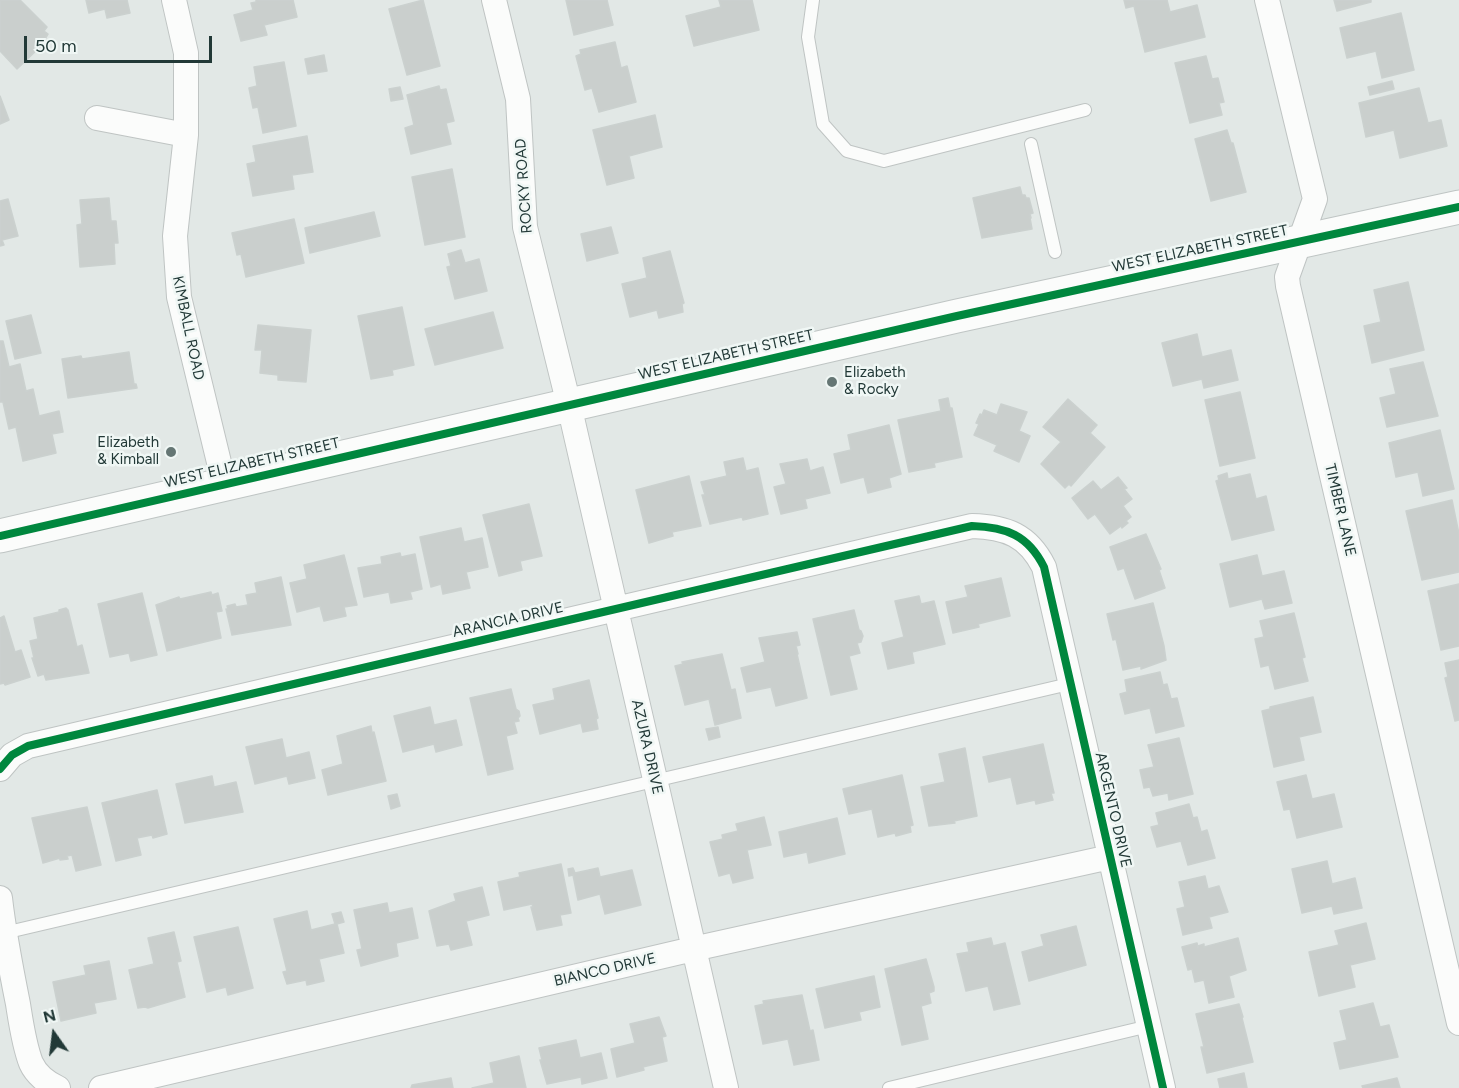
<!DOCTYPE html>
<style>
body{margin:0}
#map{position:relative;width:1459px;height:1088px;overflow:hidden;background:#e2e8e6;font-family:Figtree,sans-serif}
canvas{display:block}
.north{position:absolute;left:24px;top:1004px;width:60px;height:60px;-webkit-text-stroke:4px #f0f7f5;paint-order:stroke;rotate:346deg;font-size:16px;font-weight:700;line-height:24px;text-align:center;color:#223937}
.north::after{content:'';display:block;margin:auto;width:21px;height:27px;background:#223937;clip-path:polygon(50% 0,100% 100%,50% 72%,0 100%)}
.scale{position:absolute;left:24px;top:36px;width:188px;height:27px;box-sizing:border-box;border:3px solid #223937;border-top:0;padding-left:8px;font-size:18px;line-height:21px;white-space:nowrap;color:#223937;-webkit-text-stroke:4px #f0f7f5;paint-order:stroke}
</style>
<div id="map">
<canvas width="1459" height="1088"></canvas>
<div class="north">N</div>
<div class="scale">50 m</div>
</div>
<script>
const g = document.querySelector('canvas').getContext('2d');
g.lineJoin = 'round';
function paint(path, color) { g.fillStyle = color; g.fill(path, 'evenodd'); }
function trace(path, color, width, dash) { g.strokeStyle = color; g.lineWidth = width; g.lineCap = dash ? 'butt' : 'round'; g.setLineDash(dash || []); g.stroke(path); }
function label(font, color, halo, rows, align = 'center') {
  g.font = font + ' Figtree,sans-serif'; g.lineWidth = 5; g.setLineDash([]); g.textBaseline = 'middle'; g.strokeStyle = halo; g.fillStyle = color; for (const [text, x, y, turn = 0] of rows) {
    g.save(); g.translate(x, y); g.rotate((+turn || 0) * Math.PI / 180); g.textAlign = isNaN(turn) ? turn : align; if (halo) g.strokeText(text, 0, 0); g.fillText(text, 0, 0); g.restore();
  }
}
const building = new Path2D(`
 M0,0H20L47,27L44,31L48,34L41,46L17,69L0,51Z
 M86,0H127L130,13L107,18L105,9L89,13Z
 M256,0H293L297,17L264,25L267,35L241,41L234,15L253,10L251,3L256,2Z
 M423,0L440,66L407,75L389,9Z
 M566,0H607L613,25L574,35Z
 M719,0H752L759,30L694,46L686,16L721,7Z
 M1124,0H1167L1170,12L1197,5L1205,37L1145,52L1134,6L1126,8Z
 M1334,0H1371V2L1337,11Z
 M1401,13L1414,70L1382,78L1376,51L1347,58L1340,28Z
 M615,42L621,68L627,66L636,102L599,112L592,88L585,90L576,56L581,54L580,50Z
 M324,55L327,71L308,74L305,59Z
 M1206,56L1212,79L1218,78L1224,102L1219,103L1222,115L1190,123L1175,63Z
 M284,62L296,126L263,133L258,107L253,108L249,88L257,86L254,67Z
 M1392,81L1394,89L1370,95L1368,87Z
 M439,86L440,90L446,89L454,121L446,123L451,144L411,154L405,128L414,125L407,95Z
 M400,87L403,99L391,101L389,89Z
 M1419,88L1428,123L1441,120L1447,146L1400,158L1394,130L1366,137L1359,103Z
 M0,96L9,120L0,124Z
 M655,115L662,147L629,156L634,178L607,185L593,130Z
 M1227,130L1231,143H1233L1246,192L1211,201L1195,139Z
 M307,136L313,172L292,175L294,189L253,196L247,164L256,162L253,146Z
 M452,169L465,237L425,245L412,177Z
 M1020,187L1022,195H1025L1026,198H1029L1033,213L1030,214L1031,218H1030L1032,229L982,238L973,198Z
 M109,198L111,221H116L118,243H114L115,264L80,267L77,225L82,224L80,200Z
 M8,199L18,236L2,240L4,245L0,246V201Z
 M374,212L380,236L310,253L305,228Z
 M294,219L304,263L246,277L241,254L237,255L232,233Z
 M611,227L618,253L587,261L581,234Z
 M461,250L465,263L479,259L487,291L455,299L447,267L451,266L448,254Z
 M670,251L684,303L682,304L683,312L659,318L657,310L630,317L622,284L647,278L643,258Z
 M1408,282L1424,350L1372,363L1364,326L1381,322L1374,290Z
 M402,307L414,365L392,370L393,375L371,379L358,316Z
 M493,312L503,348L435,365L425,329Z
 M31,315L41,353L15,359L6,321Z
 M258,325L311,330L306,382L278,380V375L260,373L262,350H255Z
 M1197,334L1202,357L1231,350L1238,380L1204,388L1202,379L1173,386L1162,343Z
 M0,341H3L9,367L20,364L26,391L33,389L39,416L59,411L63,432L52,434L56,453L23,461L16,427L9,429L3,402H0Z
 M129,352L134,384H136L137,388L68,398L62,359L81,356L82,359Z
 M1423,362L1438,416L1387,427L1380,398L1396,394L1390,369Z
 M1240,392L1255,458L1220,466L1205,400Z
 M948,398L950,408H952L962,457L934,463L935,467L909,472L898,420L941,411L939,400Z
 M1068,399L1097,425L1090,433L1105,447L1071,486L1069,484L1065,488L1041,464L1061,442L1043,427Z
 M1001,404L1027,412L1019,431L1030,436L1019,462L994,451L997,445L974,435L979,424L976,423L980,414L982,415L984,410L997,415Z
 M889,425L901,474L889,478L891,487L868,493L864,477L841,483L834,454L851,450L848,435Z
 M1440,430L1454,489L1423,496L1418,472L1396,477L1389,443Z
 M743,458L746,471L758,468L768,514L743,520L742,517L710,524L702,495H705L701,482L727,476L724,462Z
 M807,459L810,471L823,467L830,493L805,499L807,508L781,514L774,487L786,484L780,464Z
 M1227,473L1228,479L1250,474L1256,499L1266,496L1274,530L1232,540L1216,481L1219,480L1218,476Z
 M689,476L701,526L672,532L673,536L649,543L636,490Z
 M1118,477L1127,488L1124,489L1132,499L1123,506L1131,517L1126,521L1128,523L1122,528L1121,526L1110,534L1095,514L1088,519L1072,498L1093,481L1101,490Z
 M1452,500L1459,534V572L1422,580L1406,511Z
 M529,504L542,556L520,561L522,570L499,576L483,515Z
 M461,528L464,542L482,538L488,567L466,572L470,588L443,594L441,584L431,587L420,537Z
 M1146,534L1161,569L1159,570L1165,588L1135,599L1124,568L1118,570L1110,547Z
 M400,553L401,557L415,554L422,589L410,592L412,599L391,603L389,592L364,597L358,568L382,564L381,557Z
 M344,555L357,605L344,607L346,616L324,621L320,606L297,612L290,583L307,579L304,565Z
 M1257,555L1262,576L1284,571L1292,603L1265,609L1262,599L1230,607L1220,564Z
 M281,577L291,625L232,635L226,609H228L227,606L235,604L236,607L248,605L246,595L257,593L255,583Z
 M1001,578L1010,616L978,624L979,627L953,633L946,602L968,597L965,586Z
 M1459,584V646L1441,650L1428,591Z
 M211,592L212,595L218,593L222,611L216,612L221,638L167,651L156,605L179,597L180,599Z
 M142,593L157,655L131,661L129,653L110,657L98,604Z
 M919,596L921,604L934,601L945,644L912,652L914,663L888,669L882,643L904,637L895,601Z
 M1153,603L1164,646L1166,660L1141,669V666L1123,670L1116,639L1113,640L1107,614Z
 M66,608L68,610L77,647L82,645L89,673L46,680L44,674L38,676L32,658H34L30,641L38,639L34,618L59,612V610Z
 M854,610L859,630L861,631L863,636L861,642L857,643L860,653L849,656L857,689L831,695L813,619Z
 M1294,613L1305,657L1302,658L1308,681L1275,689L1269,665L1261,667L1255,639L1264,637L1260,621Z
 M4,616L15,652L21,650L30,677L5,685L4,683L0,684V618Z
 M797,632L800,645L796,646L798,654H797L807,698L776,706L771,687L747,692L741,668L765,662L759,638Z
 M722,654L731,690L735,689L741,718L715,725L709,699L685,705L675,666L683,664L682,662Z
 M1459,660V720L1455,721L1445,678L1448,677L1445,663Z
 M1160,672L1163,685L1167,684L1171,699L1177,698L1184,726L1156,733L1150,708L1125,714L1120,694L1127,692L1125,680Z
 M589,680L598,718L596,719L598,729L583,732L581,723L540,734L533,705L555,700L553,689Z
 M511,689L516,709L519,711L520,716L518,718L519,721L514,722L517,733L506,736L513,769L488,775L470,698Z
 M1313,697L1321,732L1299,737L1304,760L1274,767L1262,711L1270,709V707Z
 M430,707L434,725L456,720L462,745L436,752L434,744L403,752L394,716Z
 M371,726L372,733L374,732L386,781L328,795L322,770L343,764L337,736Z
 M718,727L720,737L709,740L706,729Z
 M1179,738L1193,794L1169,800L1168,793L1153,796L1150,787L1144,788L1140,770L1154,767L1148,745Z
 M282,739L286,758L309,752L315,778L289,784L287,776L255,784L246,747Z
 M1043,744L1054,793H1051L1053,800L1036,804L1035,800L1017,804L1011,777L989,782L983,757Z
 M965,748L977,816L954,821L955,823L929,826L921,787L945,782L939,754Z
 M902,775L913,825L910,826L911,832L896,836L895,833L878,837L872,809L849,814L843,789Z
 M1306,775L1312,799L1334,794L1342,827L1297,838L1290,809L1284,810L1277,782Z
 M212,776L214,787L236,782L243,812L185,823L176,784Z
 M157,790L167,834L153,838L152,835L137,838L141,855L116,861L102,803Z
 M397,794L400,806L391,809L388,796Z
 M1189,804L1193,818L1197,817L1201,832L1207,830L1215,858L1188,865L1181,841L1157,847L1151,827L1159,825L1156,813Z
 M87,807L101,865L76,871L72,855L67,856L68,859L60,860V858L43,863L32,818Z
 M764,817L771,845L747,850L753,878L733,883L730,873L719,876L710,842L723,839L722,835L738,831L736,824Z
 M837,818L845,854L809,863L807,852L784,857L779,832Z
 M1327,861L1332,884L1355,878L1362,908L1334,914L1332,906L1302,913L1292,869Z
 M561,864L571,913L560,915L562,925L537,930L531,907H533L532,904L504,910L498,882L520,877L519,873Z
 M573,868L575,873L598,868L600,877L632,870L641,905L605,914L600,894L578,900L573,875L569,876L568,869Z
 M1205,876L1208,889L1219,886L1228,912L1209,917L1212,928L1183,935L1177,909L1185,907L1179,882Z
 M482,887L489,915L466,921L472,945L451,950L449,944L437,946L429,911L456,901L454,894Z
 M387,903L389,913L412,908L418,938L396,943L398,956L361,966L357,950L362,949L354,910Z
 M307,911L311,930L335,924L332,914L341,912L344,922L337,924L344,953L319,959L324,981L307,985L306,980L287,984L283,972L287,971L274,919Z
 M1366,923L1375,959L1350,965L1355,987L1319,996L1309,952L1339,945L1335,931Z
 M1076,926L1086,965L1029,981L1022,952L1044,946L1041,935Z
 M238,927L253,988L228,995L226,987L207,992L194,937Z
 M174,932L181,961L177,962L185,997L148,1008L145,1007L138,1008L129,970L154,964L148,938Z
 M991,938L993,946L1005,943L1020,1004L994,1010L988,986L966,991L957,954L969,952L967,943Z
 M1238,938L1246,970L1229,976L1234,997L1209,1003L1204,980L1195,982L1192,969L1188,970L1182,947L1197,943L1198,948V946L1204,944V947Z
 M926,959L934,987V991L929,993L931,1003L921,1006L928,1039L902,1045L885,969Z
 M109,961L116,999L94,1003L96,1013L61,1021L53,982L86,975L84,966Z
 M874,976L880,1007L859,1012L861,1020L825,1028L816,989Z
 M802,995L810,1031L813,1030L819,1060L794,1065L788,1039L763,1044L755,1006L764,1004L763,1001Z
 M1373,1003L1380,1027L1389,1025L1398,1057L1340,1069L1334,1043L1347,1040L1340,1011Z
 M1239,1004L1243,1017L1242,1018L1253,1062L1207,1073L1201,1047H1204L1196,1014Z
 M659,1017L666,1036L662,1037L667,1061L643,1067L644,1070L617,1077L611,1049L635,1043L630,1024Z
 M576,1040L580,1058L601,1053L607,1078L582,1084L581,1077L547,1084L540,1060H542L539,1048Z
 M519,1056L526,1088H472L494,1083L490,1063Z
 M1244,1073L1247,1088H1220L1218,1079Z
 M451,1078L453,1088H411L412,1085Z
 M1397,1078L1400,1088H1363L1362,1086Z`);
const lane = new Path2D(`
 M813,0L808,37L823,124L847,151L884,161L1085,110
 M1031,144L1055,252
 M4,933L1069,684
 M889,1088L1149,1026`);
const street = new Path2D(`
 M174,0L186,53V135L175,236L179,297L224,483
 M494,0L518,99L525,227L569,405L726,1088
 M1267,0L1315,199L1287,277L1288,286L1459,1023
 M97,118L186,135
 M0,769L12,755L28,746L972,526C1006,527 1028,535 1044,567L1163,1088
 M0,898C4,934 11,969 18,1004C21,1023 24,1045 31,1063C36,1074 47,1083 58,1088
 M101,1088L693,949L1110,857`);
const secondary = new Path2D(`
 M0,536L957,316L1459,207`);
const cycleway = new Path2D(`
 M0,536L957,316L1459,207
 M0,769L12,755L28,746L972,526C1006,527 1028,535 1044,567L1163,1088`);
const markers = [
 [832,382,6,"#657674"],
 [171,452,6,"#657674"]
];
const streetNames = [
 ["ROCKY ROAD",524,186,-94],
 ["WEST ELIZABETH STREET",1200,249,-12],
 ["KIMBALL ROAD",188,328,78],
 ["WEST ELIZABETH STREET",726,355,-13],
 ["WEST ELIZABETH STREET",252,463,-13],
 ["TIMBER LANE",1340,510,77],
 ["ARANCIA DRIVE",508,620,-13],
 ["AZURA DRIVE",647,747,77],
 ["ARGENTO DRIVE",1113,810,77],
 ["BIANCO DRIVE",605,970,-13]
];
const poiNames = [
 ["Elizabeth",844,373],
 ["& Rocky",844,390],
 ["Elizabeth",159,443,"right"],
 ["& Kimball",159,460,"right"]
];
paint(building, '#cacfcd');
trace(building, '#cbd1cf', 1.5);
trace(lane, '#bfc4c3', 14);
trace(street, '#bfc4c3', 26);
trace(secondary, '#bfc5c4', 35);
trace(lane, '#fbfcfb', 12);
trace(street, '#fbfcfb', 24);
trace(secondary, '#fbfcfb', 33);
trace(cycleway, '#00873e', 8);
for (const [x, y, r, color] of markers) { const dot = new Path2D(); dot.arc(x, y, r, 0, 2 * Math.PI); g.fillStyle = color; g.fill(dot); trace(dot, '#f0f7f5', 2); }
label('15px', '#223937', '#f0f7f5', streetNames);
label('15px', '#223937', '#f0f7f5', poiNames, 'left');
</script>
